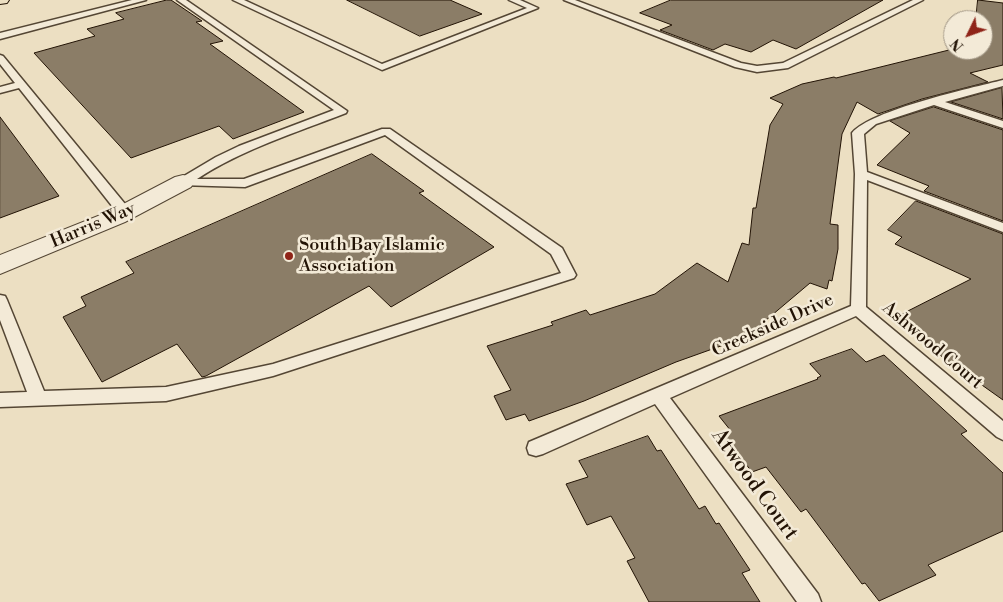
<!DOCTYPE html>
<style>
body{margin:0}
#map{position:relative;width:1003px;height:602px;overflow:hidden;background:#ecdfc2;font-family:"Libre Bodoni",serif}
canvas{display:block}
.north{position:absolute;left:943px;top:10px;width:50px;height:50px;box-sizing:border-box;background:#f3ead7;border:1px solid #9f9483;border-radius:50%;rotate:228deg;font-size:14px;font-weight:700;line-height:20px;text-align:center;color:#221305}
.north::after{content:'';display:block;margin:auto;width:18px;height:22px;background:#8f2418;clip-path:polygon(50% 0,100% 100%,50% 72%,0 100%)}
</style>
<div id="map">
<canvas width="1003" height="602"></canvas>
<div class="north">N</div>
</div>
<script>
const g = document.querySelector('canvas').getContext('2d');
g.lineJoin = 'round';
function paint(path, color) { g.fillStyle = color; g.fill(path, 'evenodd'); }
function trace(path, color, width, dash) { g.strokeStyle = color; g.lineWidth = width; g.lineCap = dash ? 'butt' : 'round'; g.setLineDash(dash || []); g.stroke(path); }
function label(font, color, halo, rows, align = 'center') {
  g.font = font + ' "Libre Bodoni",serif'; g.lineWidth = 5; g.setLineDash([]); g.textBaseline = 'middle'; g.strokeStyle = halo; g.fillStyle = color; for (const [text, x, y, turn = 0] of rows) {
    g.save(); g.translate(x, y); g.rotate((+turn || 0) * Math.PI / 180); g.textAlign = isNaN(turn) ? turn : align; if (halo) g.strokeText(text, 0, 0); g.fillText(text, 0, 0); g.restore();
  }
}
const building = new Path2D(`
 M167,0H171L202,21L196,22L223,41L210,44L304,112L233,139L219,126L131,158L34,53L95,36L87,29L124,19L116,13Z
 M347,0H450L482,14L420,36Z
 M671,0H883L796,49L773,40L751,52L725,44L713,50L660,30L672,25L640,13Z
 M978,0L1003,3V65L970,73L988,82L922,99L878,114L857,102L842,134L830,224L838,225V249L832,281L829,280L827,289L810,283L746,337L676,362L584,401L529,421L525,414L506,420L494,396L511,390L487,346L553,325L551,322L586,310L590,315L655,294L697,263L728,282L742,243L749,245L753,208H756L770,125L783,104L770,98L802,84L834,77L836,78L949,50H983V20H976Z
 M1002,88L1003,119L951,102Z
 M934,107L1003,130V221L924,191L929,186L877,165L910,133L890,121Z
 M0,117L59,196L0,218Z
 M372,154L424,191L419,193L494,247L391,307L369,286L206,376L202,377L177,344L102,382L63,317L86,306L81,297L134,273L126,262Z
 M916,201L1003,234V400L920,341L924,339L913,332L917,330L898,316L971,279L895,244L902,237L888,230Z
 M852,349L866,362L884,355L967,431L961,434L1003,473V531L928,565L936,575L879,601L865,583L862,584L806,509L801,512L766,467L752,472L723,435L731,431L719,416L818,379L817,378L821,376L810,364Z
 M648,436L657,451L661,450L699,509L705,506L716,524L719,523L750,570L742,573L760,602H649L627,561L635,558L611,516L587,525L566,484L588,477L579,461Z`);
const lane = new Path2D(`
 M132,0H146L0,39V33Z
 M177,0H186L347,111L346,113C295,133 243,149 197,179H244L382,129H390L562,248L576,275L574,278L273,376L166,401L0,407V393L27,392L0,320V295L5,296L7,300L44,391L166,387L273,364L561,273L551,254L385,135L245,187L179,185L177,182L179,179L216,157L239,146L334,110Z
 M233,0H244L382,64L527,8L509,0H520L538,8L382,70Z
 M564,0H575L741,63L757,66L783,63L913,0H923L788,68L757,72L735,67Z
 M0,55L3,56L130,210L131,213L130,216H120L19,88L0,93V87L15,83L0,64Z
 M1003,80V86L945,102L1003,121V128L934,105L876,124L864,134L867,172L1003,223V232L867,180L866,307L1003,421V440L997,437L856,316L670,398L818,594L821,602H797L655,404L543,454L536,456L529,454L527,448L529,442L851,306L855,174L852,133C871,110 971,88 1003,80Z`);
const street = new Path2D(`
 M183,175L191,177L194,182L191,187L125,222L0,274V255L108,212L175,177Z`);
const primary = new Path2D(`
 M0,0H9L7,3L0,4Z`);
const markers = [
 [289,256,5,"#8f2418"]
];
const streetNames = [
 ["Harris Way",93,226,-23],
 ["Creekside Drive",773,326,-24],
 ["Ashwood Court",932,346,40]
];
const poiNames = [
 ["South Bay Islamic",299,246],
 ["Association",299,267]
];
const nearStreetnames = [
 ["Atwood Court",754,485,54]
];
paint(building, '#8b7d67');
trace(building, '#221305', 1);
trace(lane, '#544634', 3);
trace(street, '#544634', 2);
trace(primary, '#221305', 2);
paint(lane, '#f3ead7');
paint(street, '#f3ead7');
paint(primary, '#ecdfc2');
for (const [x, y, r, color] of markers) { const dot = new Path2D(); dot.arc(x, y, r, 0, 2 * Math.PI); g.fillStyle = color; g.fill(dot); trace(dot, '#f3ead7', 2); }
label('18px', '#221305', '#f3ead7', streetNames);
label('18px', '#221305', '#f3ead7', poiNames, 'left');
label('21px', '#221305', '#f3ead7', nearStreetnames);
</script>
